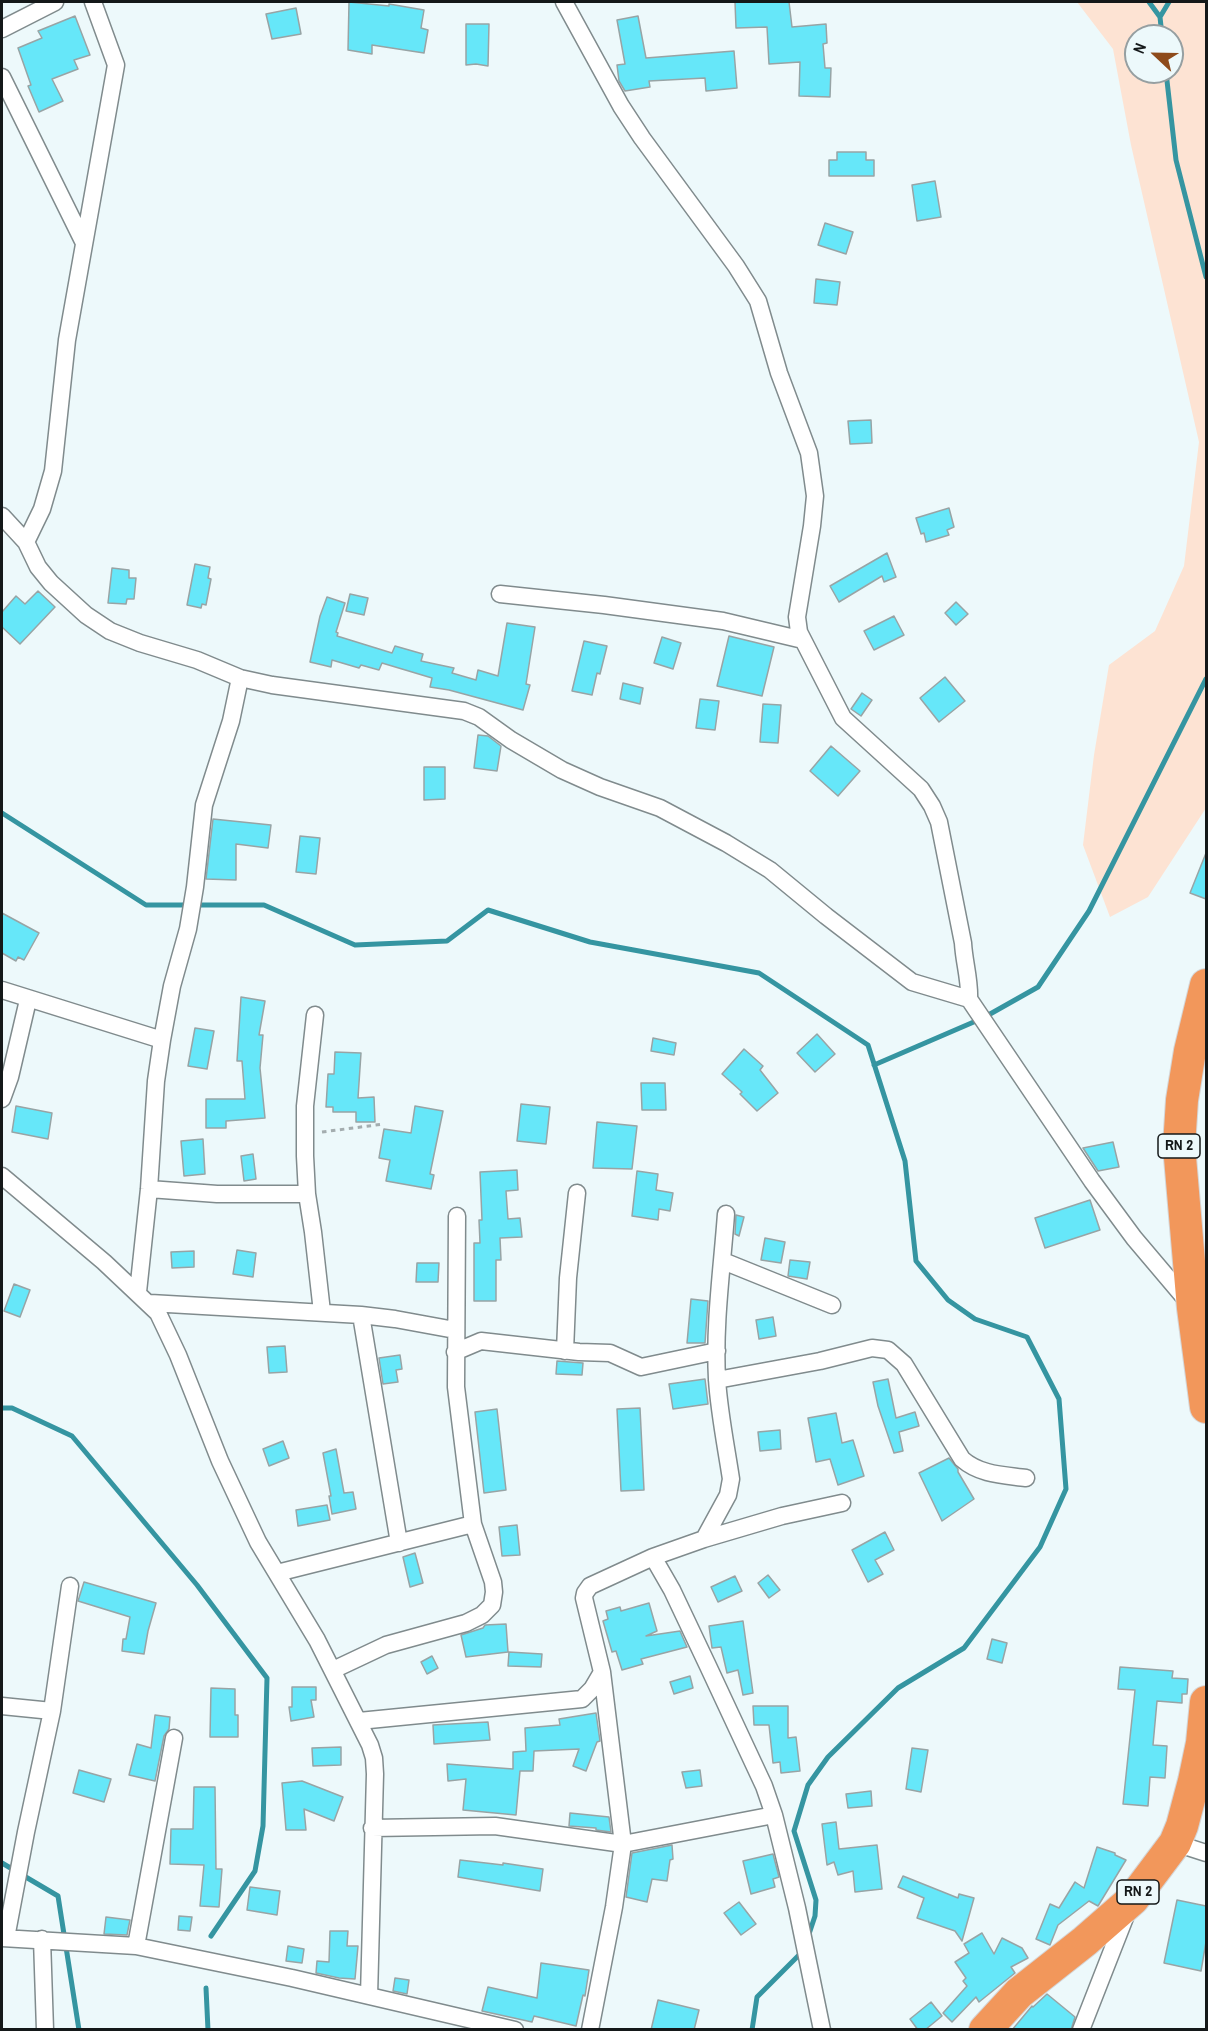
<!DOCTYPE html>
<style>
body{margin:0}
#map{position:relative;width:1208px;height:2031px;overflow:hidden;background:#edf9fb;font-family:"Archivo Narrow",sans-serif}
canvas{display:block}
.frame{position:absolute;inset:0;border:3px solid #141819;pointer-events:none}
.north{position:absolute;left:1124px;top:24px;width:60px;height:60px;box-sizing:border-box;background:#edf9fb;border:2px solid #969fa1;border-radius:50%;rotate:292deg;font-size:16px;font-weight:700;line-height:24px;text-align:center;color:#141819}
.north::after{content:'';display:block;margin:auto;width:21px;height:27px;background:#8e4b1b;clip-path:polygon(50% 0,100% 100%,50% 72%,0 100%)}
</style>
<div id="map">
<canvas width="1208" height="2031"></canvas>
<div class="frame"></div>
<div class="north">N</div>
</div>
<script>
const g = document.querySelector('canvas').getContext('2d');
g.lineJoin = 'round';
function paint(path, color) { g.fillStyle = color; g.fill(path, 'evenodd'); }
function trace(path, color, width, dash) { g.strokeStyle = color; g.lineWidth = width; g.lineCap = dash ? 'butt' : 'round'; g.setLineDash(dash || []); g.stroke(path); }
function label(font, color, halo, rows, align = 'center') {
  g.font = font + ' "Archivo Narrow",sans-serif'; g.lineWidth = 5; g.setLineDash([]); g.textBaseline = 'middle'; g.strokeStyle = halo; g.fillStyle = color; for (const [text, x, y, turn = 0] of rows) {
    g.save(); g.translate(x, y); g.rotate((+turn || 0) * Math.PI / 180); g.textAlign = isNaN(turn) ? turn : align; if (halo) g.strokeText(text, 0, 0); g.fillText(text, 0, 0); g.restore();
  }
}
const green = new Path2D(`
 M1077,2H1206V808L1148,897L1110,917L1083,845L1094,755L1109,665L1155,631L1184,566L1199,442L1131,145L1113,49ZM1136,36H1172V72H1136Z`);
const stream = new Path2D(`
 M1149,2L1160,17L1162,36
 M1160,17L1169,2
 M1166,72L1176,160L1206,277
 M2,813L146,905H264L355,945L447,941L488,910L590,942L759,973L868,1045L905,1161L916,1261L948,1300L975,1319L1027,1337L1059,1399L1066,1489L1040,1547L964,1648L898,1688L828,1757L808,1785L794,1831L816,1900L815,1916L808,1937
 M874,1065L983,1018L1038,987L1089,911L1206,679
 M2,1408H12L72,1436L197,1585L267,1678L263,1826L255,1871L211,1936
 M2,1863L58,1896L79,2030
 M206,1988L208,2030
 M752,2030L757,1997L803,1951`);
const building = new Path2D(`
 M349,2L389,6V4L424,10L421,28L428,30L424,53L372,45V54L348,50Z
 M735,2H789L792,27L826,24L827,43L823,44L825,68H831L830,97L799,96L800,62L769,64L767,27L736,28Z
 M296,8L301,34L272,39L266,14Z
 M75,16L90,55L74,60L78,69L52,79L63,101L39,112L28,86L31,85L18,48L42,38L38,31Z
 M638,16L646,58L734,51L737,88L706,91L705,78L649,81L650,87L625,91L619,81L617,65L625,64L617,20Z
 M466,24H489L488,66L476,64L466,65Z
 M837,152H866V160H874V176H829V160H837Z
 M935,181L941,217L917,221L912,185Z
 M825,223L853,232L846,254L818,245Z
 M816,279L840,282L837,305L814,303Z
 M871,420L872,443L850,444L848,421Z
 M949,508L954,527L947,530L949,535L926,542L924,533L921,534L916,518Z
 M887,553L896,577L884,582L882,576L839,602L830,586Z
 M195,564L210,567L208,578L211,579L206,605L202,604L201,608L187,605Z
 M112,568L129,570V578H136L134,599H127L126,604L108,603Z
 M38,591L55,607L20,644L2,627V612L16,596L25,604Z
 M350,594L368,598L364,615L346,611Z
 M327,597L345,603L336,632L338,633L337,636L392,653L395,646L423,654L421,661L454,668L452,673L476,680L478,670L498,676L507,623L535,627L526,684L530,685L523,710L449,690L430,687L432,678L382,663L379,670L361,665L359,668L332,660L331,667L310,662L320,616Z
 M956,602L968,614L956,625L945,613Z
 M894,616L904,635L874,650L864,631Z
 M729,636L774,647L762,696L717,686Z
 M662,637L681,643L673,669L654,663Z
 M584,641L607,646L600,674L597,673L592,695L572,691Z
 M945,677L965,701L939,722L920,698Z
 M623,683L643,688L640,704L620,699Z
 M862,693L872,700L861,716L851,709Z
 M700,699L719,701L715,730L696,728Z
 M763,704L781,705L778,743L760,742Z
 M478,735L488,736L501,746L497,771L474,768Z
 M831,746L860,771L838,796L810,771Z
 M424,767H445V799L424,800Z
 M213,819L271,825L268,848L236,844V880L206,879Z
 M300,836L320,838L316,874L296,872Z
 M1206,853V899L1190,893Z
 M2,913L39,933L24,960L18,957L16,961L2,953Z
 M241,997L265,1001L259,1035H263L260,1068L265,1118L226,1121V1128H206V1099H245L242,1061H237Z
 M195,1028L214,1031L207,1069L188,1066Z
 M817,1034L835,1054L815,1072L797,1053Z
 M653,1038L676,1043L674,1055L651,1051Z
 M744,1049L763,1066L760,1070L778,1093L757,1111L740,1094L742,1092L722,1074Z
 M335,1052L361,1053L358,1098L374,1097L375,1122H356V1112H333V1107H326L328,1074H334Z
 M641,1083H665L666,1110H642Z
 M521,1104L550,1107L546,1144L517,1141Z
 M16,1106L52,1113L48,1139L12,1132Z
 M415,1106L443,1111L430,1174L434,1175L431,1189L386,1181L390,1160L379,1158L384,1129L411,1133Z
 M597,1122L637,1126L632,1169L593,1168Z
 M203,1139L205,1174L184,1176L181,1141Z
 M1113,1142L1119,1167L1098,1171L1083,1148Z
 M253,1154L256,1179L244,1181L241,1156Z
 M517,1170L518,1190L506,1191L508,1219L520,1218L522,1237L500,1238L501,1260H496V1301H474V1243H480L479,1220H482L480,1172Z
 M637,1171L658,1174L656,1190L673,1193L670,1211L659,1209L658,1220L632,1216Z
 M1090,1200L1100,1230L1045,1248L1035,1218Z
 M736,1215L744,1217L739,1236L735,1234Z
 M765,1238L785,1242L781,1263L761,1260Z
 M237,1250L256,1253L253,1277L233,1274Z
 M194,1251V1267L172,1268L171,1252Z
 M790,1260L810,1262L807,1279L788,1276Z
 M417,1263H439L438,1282H416Z
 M14,1284L30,1290L20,1317L4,1311Z
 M691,1299L708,1301L705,1343H687Z
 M773,1317L776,1336L759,1339L756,1320Z
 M285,1346L287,1372L269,1373L267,1347Z
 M400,1355L402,1369L396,1370L398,1382L383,1384L379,1358Z
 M557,1361L583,1363L582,1375L556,1374Z
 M705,1379L708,1404L673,1409L669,1384Z
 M888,1379L896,1418L915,1412L919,1426L899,1432L903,1451L894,1453L878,1406L873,1382Z
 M640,1408L644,1490L621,1491L617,1409Z
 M497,1409L506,1490L484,1493L475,1412Z
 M836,1413L842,1443L853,1440L864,1476L838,1485L830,1459L816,1462L808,1418Z
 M780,1430L781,1449L760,1451L758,1432Z
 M283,1441L289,1458L269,1466L263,1449Z
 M336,1449L344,1493L353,1492L356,1509L332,1514L329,1496H331L323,1453Z
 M949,1458L958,1469V1472L974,1499L942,1521L919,1473Z
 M327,1505L330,1520L298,1526L296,1510Z
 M517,1525L520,1555L502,1556L499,1527Z
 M885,1532L894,1550L875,1560L883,1574L868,1582L852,1550Z
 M415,1553L423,1583L410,1587L403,1557Z
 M768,1575L780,1590L769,1598L758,1583Z
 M735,1576L742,1591L718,1602L711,1587Z
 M84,1582L156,1603L148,1631L144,1654L122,1651L123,1639H126L130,1617L78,1601Z
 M649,1603L657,1631L646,1636L680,1631L687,1647L641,1659L643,1664L622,1670L616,1651L612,1652L603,1621L608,1619L606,1611L620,1607L621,1611Z
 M743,1621L753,1693L743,1695L738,1670L727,1673L721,1647L712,1648L709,1626Z
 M506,1624L508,1652L466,1657L461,1635L483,1628L485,1625Z
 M992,1639L1007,1643L1002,1663L987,1659Z
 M509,1652L542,1654L541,1667L508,1666Z
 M432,1656L438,1668L427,1674L421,1662Z
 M1120,1667L1173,1671L1172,1678L1188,1679L1187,1694H1182V1703L1157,1701L1153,1745L1167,1746L1165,1778L1150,1777L1148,1806L1123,1804L1135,1690L1118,1689Z
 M690,1676L693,1688L674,1694L670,1682Z
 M292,1687H316V1700H311L314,1717L291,1721L289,1707H292Z
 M211,1688L235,1689V1715H238V1737H210Z
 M753,1706H788V1738L796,1737L800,1771L781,1773L780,1762L773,1763L769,1725H754Z
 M596,1713L600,1741L597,1742L586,1771L573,1766L579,1749L534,1751L533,1771H520L516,1815L463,1810L466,1779L448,1781L447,1764L513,1769V1752L526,1751L525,1728L560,1725L559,1719Z
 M155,1715L170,1717L169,1729L164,1736L155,1781L129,1775L137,1744L151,1748Z
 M488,1722L490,1740L434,1744L433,1725Z
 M341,1747V1765L313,1766L312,1748Z
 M912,1748L928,1750L921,1792L906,1789Z
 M79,1770L111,1779L104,1802L73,1793Z
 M700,1770L702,1786L686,1788L682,1772Z
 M302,1781L343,1797L334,1821L304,1809L306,1830H286L282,1783Z
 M194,1787H215L216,1869H222L219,1907L200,1906L204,1865L170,1864L171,1829H193Z
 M871,1791L872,1806L848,1808L846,1794Z
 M570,1813L609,1817L611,1832L596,1830V1828L569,1826Z
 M836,1822L839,1849L877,1845L882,1889L855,1892L853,1871L838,1875L834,1862L827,1865L822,1824Z
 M672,1845L673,1859L670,1860L667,1881L652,1879L647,1902L626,1897L632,1853Z
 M1097,1847L1115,1853V1855L1126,1860L1098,1906L1089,1901L1058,1925L1050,1945L1036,1939L1050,1904L1059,1908L1075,1882L1084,1888Z
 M773,1854L779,1877L773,1879L775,1887L751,1894L743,1861Z
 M460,1860L503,1865V1863L543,1869L540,1891L458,1877Z
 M903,1876L958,1898L959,1894L974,1898L962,1941L955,1931L917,1918L924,1898L898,1887Z
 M250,1887L280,1891L277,1915L247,1910Z
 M1177,1900L1206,1906V1942L1201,1971L1164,1963Z
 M739,1902L756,1924L741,1935L724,1913Z
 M179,1916L192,1917L190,1931L178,1930Z
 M106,1917L130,1920L127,1935L104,1934Z
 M330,1931H348L347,1946H358L355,1979L339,1978L316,1973L317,1961L329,1962Z
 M982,1933L994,1954L1002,1938L1022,1948L1028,1958L1011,1967L1015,1973L979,2002L976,1997L952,2022L943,2013L967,1986L963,1981L966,1978L955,1962L969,1953L964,1944Z
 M288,1946L304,1949L302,1963L286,1961Z
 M541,1963L589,1970L585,1996L583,1995L576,2026L534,2016L532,2022L482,2011L488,1987L537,1998Z
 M395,1978L409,1980L407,1994L393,1991Z
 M1047,1994L1075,2017L1071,2030H1012L1032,2006L1033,2007Z
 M658,2000L699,2010L694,2030H651Z
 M931,2002L942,2016L925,2030H918L910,2019Z`);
const path = new Path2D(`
 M322,1132L384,1124`);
const street = new Path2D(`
 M564,2L621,106L642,138L736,266L758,301L779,373L809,453L815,496L812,526L797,617L799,632L843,718L921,789L932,806L939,822L963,943C964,962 970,980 969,999L1092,1181L1134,1238L1189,1303
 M2,29L55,2
 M2,77L84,243
 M2,516L26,542L38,567L51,583L86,615L110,631L140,643L197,660L240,678L272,685L464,711L479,717L511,740L562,770L600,787L660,808L726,843L770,870L826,916L912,982L969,999
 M26,542L42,509L53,471L67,340L116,65L93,2
 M500,594L604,605L723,621L803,640
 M2,990L162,1040
 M315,1015L305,1106V1156L307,1194L313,1232L322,1312
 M2,1099L10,1077L28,1000
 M2,1176L104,1262L158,1313L178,1355L220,1461L258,1542L317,1640L370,1745L374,1758L375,1774L369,1996
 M149,1189L217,1194H307
 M723,1261L832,1305
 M138,1292L149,1189L156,1081L162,1040L172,986L188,929L195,887L204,805L231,721L240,678
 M150,1303L361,1315L395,1319L455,1330
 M361,1315L399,1543
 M565,1351L568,1278L577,1193
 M455,1352L481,1341L579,1352L610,1353L641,1367L717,1351
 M717,1380L820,1361L872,1348L888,1350L904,1364L962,1459C980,1475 1004,1475 1026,1478
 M704,1539L728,1495L731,1479C726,1446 719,1412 717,1379C714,1324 722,1269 726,1214
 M653,1557L704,1539L782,1516L842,1503
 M277,1573L473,1524
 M333,1670L386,1645L466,1623L482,1615L492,1605L494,1592L493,1582L473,1524L456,1387L457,1216
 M2,1706L52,1711
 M359,1721L582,1699L592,1689L602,1672
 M372,1828L495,1826L623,1844L774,1815
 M1175,1843L1206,1853
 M2,1938L136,1946L292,1978L515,2030
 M6,1938L26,1832L52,1711L70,1586
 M42,1939L45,2030
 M136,1946L174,1738
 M590,2030L614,1907L623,1844L602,1672L584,1598L585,1593L590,1586L653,1557L672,1590L708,1666L764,1786L774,1815L797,1908L822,2030
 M1081,2030L1128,1910`);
const highway = new Path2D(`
 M1206,985L1190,1051L1182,1100L1179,1146L1193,1308L1206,1407
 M985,2030L1019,1993L1085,1941L1133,1899L1175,1843L1182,1826L1194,1781L1202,1743L1206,1702`);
const shields = [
 [1179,1146,42],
 [1138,1892,42]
];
const shieldNames = [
 ["RN 2",1179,1146],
 ["RN 2",1138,1892]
];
paint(green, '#fde3d3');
trace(stream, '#3595a1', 5);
paint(building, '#66e7f9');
trace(building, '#98a4a5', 1.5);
trace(street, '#808b8d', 19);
trace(highway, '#d5d5d6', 34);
trace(path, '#a4adaf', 3, [4.5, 4.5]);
trace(street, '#fff', 16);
trace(highway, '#f2975b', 32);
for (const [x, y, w] of shields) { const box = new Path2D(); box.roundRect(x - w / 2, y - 12, w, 24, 4.5); g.fillStyle = '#edf9fb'; g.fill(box); trace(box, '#141819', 1.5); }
label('bold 15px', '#141819', null, shieldNames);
</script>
